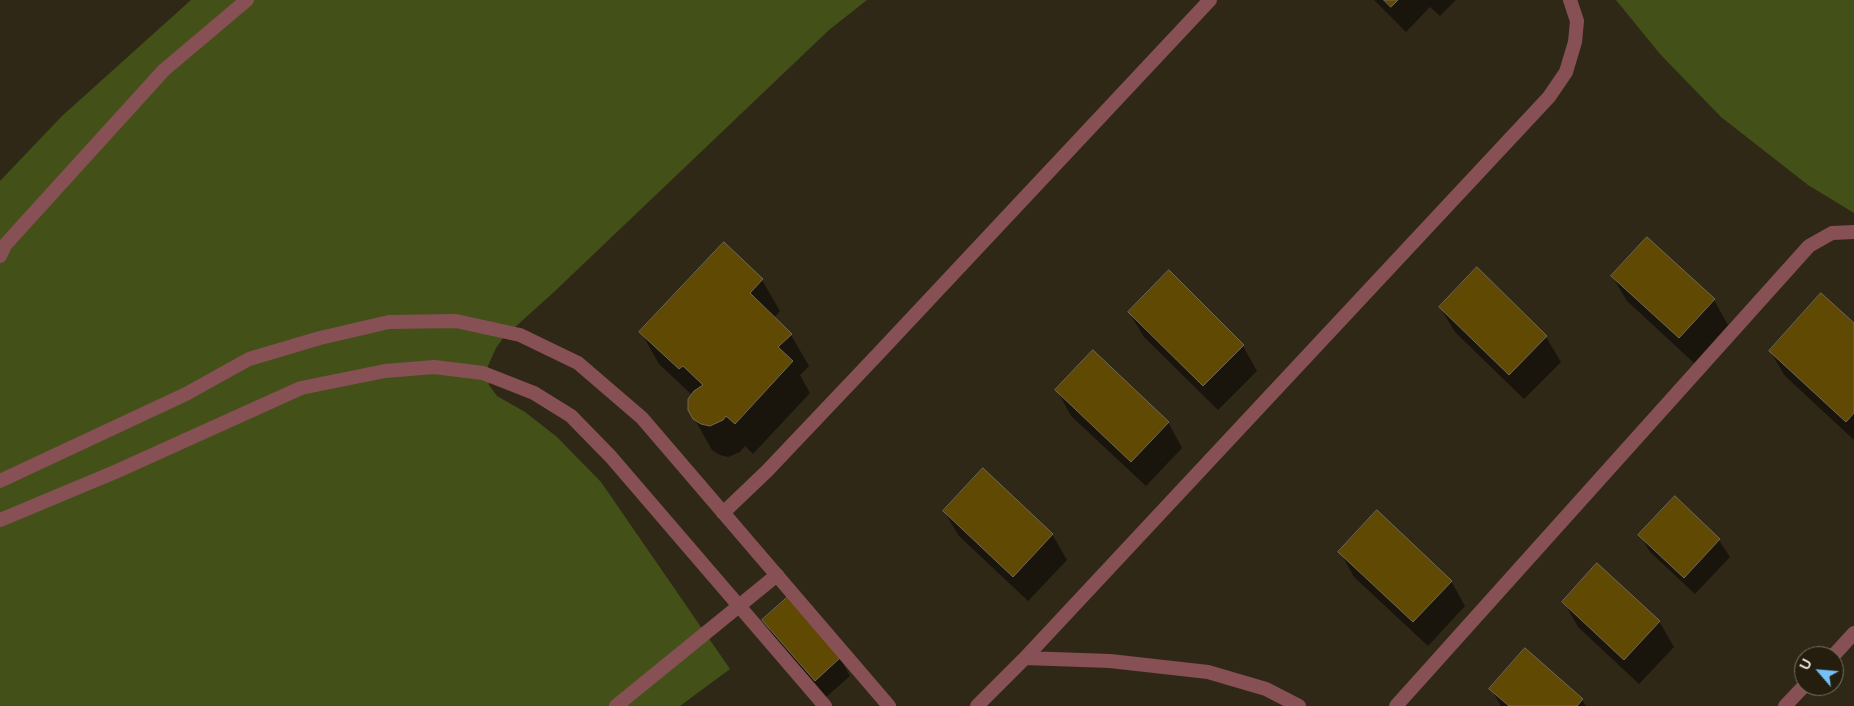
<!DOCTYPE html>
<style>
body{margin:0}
#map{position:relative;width:1854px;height:706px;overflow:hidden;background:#2f2817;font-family:"Nunito Sans",sans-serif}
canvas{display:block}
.north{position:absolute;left:1794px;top:646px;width:50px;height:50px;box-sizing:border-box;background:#251e0e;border:1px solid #797365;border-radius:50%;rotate:297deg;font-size:14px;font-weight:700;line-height:20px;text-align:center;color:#f7f2e8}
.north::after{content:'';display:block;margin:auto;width:18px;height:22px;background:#75c0f6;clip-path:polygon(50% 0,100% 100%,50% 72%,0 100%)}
</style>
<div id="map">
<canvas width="1854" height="706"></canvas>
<div class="north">U</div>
</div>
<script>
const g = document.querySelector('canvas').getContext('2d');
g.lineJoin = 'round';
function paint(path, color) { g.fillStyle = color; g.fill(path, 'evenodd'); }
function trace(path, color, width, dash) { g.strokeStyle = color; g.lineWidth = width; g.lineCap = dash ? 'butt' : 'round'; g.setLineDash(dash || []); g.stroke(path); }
const green = new Path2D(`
 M191,0H867L829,30L555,291L503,338L496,348L488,366L489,385L497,396L525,412L557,437L601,482L730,669L680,706H0V181L62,116Z
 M1616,0H1854V213L1808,185L1721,117L1660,54Z`);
const shadow = new Path2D(`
 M1374,0H1456L1440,16L1430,7L1406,32Z
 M1612,276L1714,300L1728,325L1694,363L1627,301Z
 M762,280L780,311L774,318L791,335L809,366L800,375L810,393L753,454L745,446L740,452L728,457L720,455L712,450L694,418L692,395L659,364L641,332Z
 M1440,307L1546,337L1561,362L1524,399L1455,332Z
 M1129,312L1243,346L1257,371L1218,410L1144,337Z
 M1854,325V440L1785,376L1770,351Z
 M1057,390L1168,422L1182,448L1146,486L1071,416Z
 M944,511L1052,534L1067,560L1028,601L959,536Z
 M1640,535L1719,540L1730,557L1695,594L1650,552Z
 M1340,552L1451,581L1465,606L1428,646L1354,577Z
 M1564,602L1659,621L1674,647L1639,684L1578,627Z
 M764,620L840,658L850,676L825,698L774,638Z
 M1491,689L1582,700L1586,706H1501Z`);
const building = new Path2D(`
 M1384,0H1398L1391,7Z
 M1647,237L1715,299L1679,338L1611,276Z
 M724,242L763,279L750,293L792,334L778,347L793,361L735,424L726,416L723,420L710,426L701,424L693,419L688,410V399L694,391L703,385L683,366L679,369L639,332Z
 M1477,267L1547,336L1509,375L1439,307Z
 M1169,270L1244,345L1203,386L1128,312Z
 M1821,293L1854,323V413L1846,422L1769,351Z
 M1093,350L1169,422L1131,462L1055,390Z
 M983,468L1053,534L1013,577L943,511Z
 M1675,496L1720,539L1684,578L1638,535Z
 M1377,510L1452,581L1413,622L1338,552Z
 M1597,563L1660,621L1624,660L1562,602Z
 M789,596L841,657L815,681L762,620Z
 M1525,648L1583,699L1577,706H1509L1489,689Z`);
const service = new Path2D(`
 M0,256L5,245L164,70L247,0
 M616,706L777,575`);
const minor = new Path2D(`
 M0,481L186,394L249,359L320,338L389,322L456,321L520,335L578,363L642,418L889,706
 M723,513L767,471L878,354L1210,0
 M0,520L115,472L301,388L385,371L434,367L483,373L534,393L571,416L611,457L825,706
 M1833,656L1854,633
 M1025,658L1110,661L1208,672L1266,689L1299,706
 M977,706L1025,658L1549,97L1566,72L1575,42L1577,21L1570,0
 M1396,706L1809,246L1832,233L1854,232
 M1785,706L1804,686`);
paint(green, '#435118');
paint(shadow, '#0007');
paint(building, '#604903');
trace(building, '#716956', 1);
trace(service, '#875055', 14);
trace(minor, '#875055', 14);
</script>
